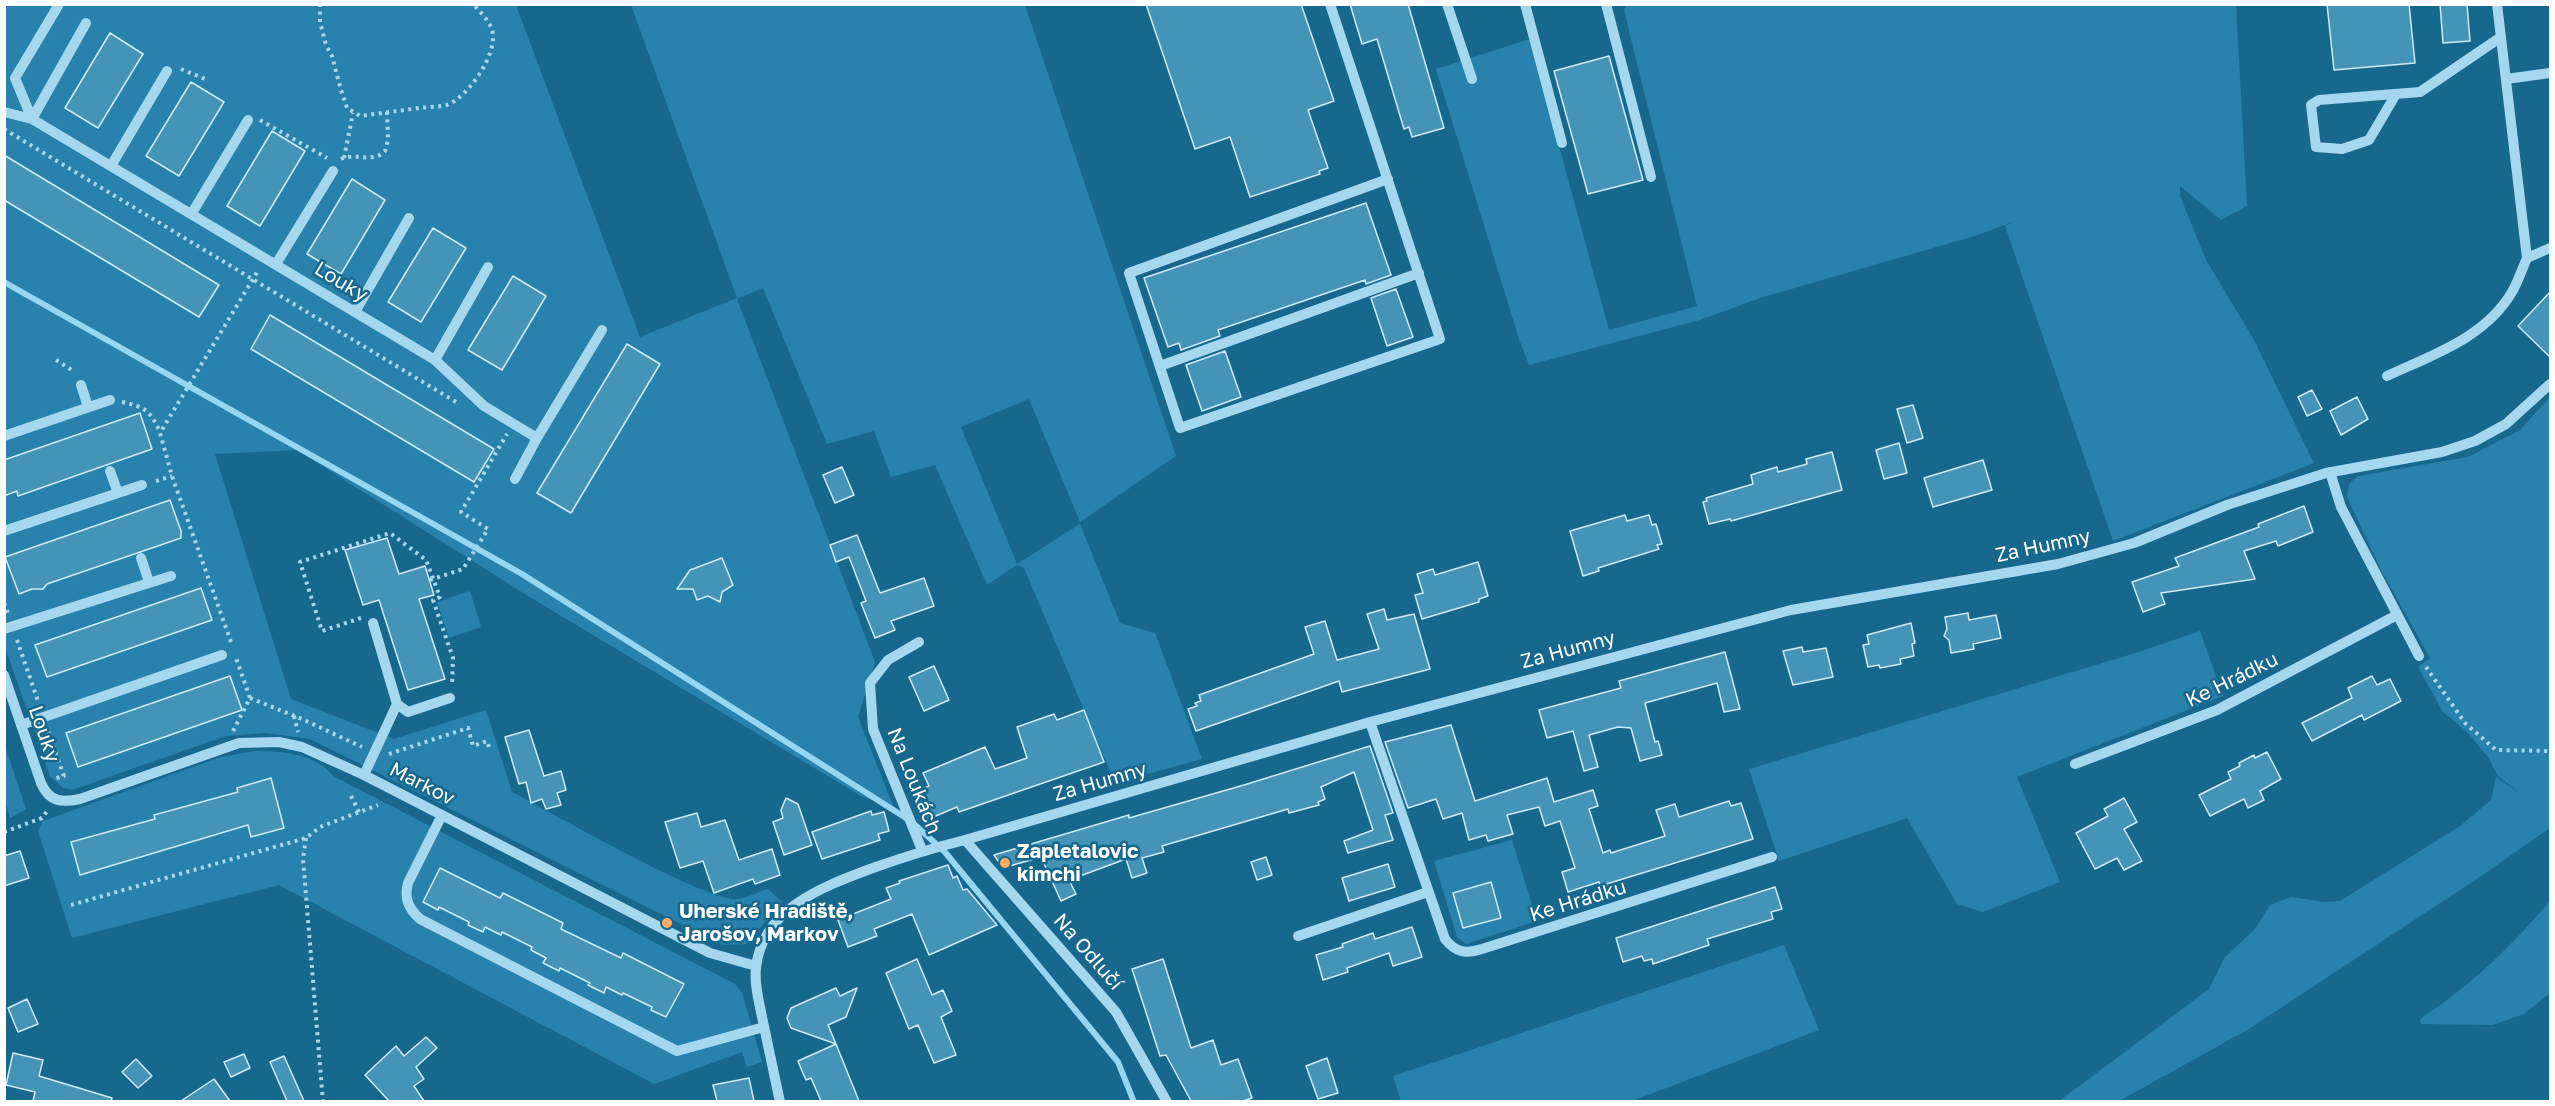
<!DOCTYPE html>
<meta charset="utf-8">
<style>
body{margin:0}
#map{position:relative;width:2555px;height:1106px;overflow:hidden;background:#18688e;font-family:"Golos Text",sans-serif}
canvas{display:block}
.frame{position:absolute;inset:0;border:6px solid #fff;pointer-events:none}
</style>
<div id="map">
<canvas width="2555" height="1106"></canvas>
<div class="frame"></div>
</div>
<script>
const g = document.querySelector('canvas').getContext('2d');
g.lineJoin = 'round';
function paint(path, color) { g.fillStyle = color; g.fill(path, 'evenodd'); }
function trace(path, color, width, dash) { g.strokeStyle = color; g.lineWidth = width; g.lineCap = dash ? 'butt' : 'round'; g.setLineDash(dash || []); g.stroke(path); }
function label(font, color, halo, rows, align = 'center') {
  g.font = font + ' "Golos Text",sans-serif'; g.lineWidth = 5; g.setLineDash([]); g.textBaseline = 'middle'; g.strokeStyle = halo; g.fillStyle = color; for (const [text, x, y, turn = 0] of rows) {
    g.save(); g.translate(x, y); g.rotate((+turn || 0) * Math.PI / 180); g.textAlign = isNaN(turn) ? turn : align; if (halo) g.strokeText(text, 0, 0); g.fillText(text, 0, 0); g.restore();
  }
}
const green = new Path2D(`
 M4,5H516L640,337L737,298L631,5H1025L1176,456L1080,522L1029,399L961,427L1017,564L1080,524L1120,623L1155,633L1202,759L1115,783L1024,568L1017,565L987,585L935,465L891,477L874,431L827,444L763,288L737,299L875,662L858,717L894,808L861,796L528,596L297,450L215,454L291,699L394,739L486,710L512,792C547,810 708,903 737,899C747,898 758,892 768,889L782,902L746,944L723,945L310,739L266,733L226,736L72,790L63,788L50,776L5,647Z
 M1625,5H2236L2247,206L2221,220L2180,186V196L2206,260L2254,340L2314,463L2113,541L2005,226L2015,221L1978,235L1760,298L1700,320L1529,365L1519,339L1436,69L1530,39L1609,330L1697,306L1630,35L1624,9L1626,8Z
 M2550,397V804L2548,805H2550V828L2484,874L2249,1029L2119,1101H2059L2209,989L2225,957L2255,929L2270,905L2291,897L2324,902L2340,901L2460,826L2491,800L2496,777L2521,794L2498,776L2488,757L2467,732L2443,712L2418,667L2430,658L2381,570L2347,497L2349,484L2358,476L2468,457L2520,430Z
 M470,591L481,627L449,638L437,602Z
 M2200,631L2223,696L2017,777L2060,882L1983,912L1957,904L1907,818L1779,861L1749,769L2139,652Z
 M5,746L26,809L10,818L5,801Z
 M255,751C281,751 316,753 333,776L735,984L742,993L762,1062L747,1067L742,1052L654,1084L279,885L72,938L38,831L43,821L221,757Z
 M1512,840L1537,921L1466,944L1457,937L1434,861Z
 M2550,901V993L2524,1014L2493,1025L2421,1024L2420,1020L2424,1016C2473,984 2512,945 2550,901Z
 M1784,945L1819,1030L1632,1101H1401L1393,1076Z`);
const stream = new Path2D(`
 M4,282L522,574L906,818
 M914,824L944,851L1118,1062L1134,1102`);
const building = new Path2D(`
 M1146,4H1301L1334,101L1308,110L1328,168L1319,171L1320,174L1250,197L1230,137L1195,149Z
 M1350,4H1408L1444,128L1412,137L1409,127L1404,129L1377,39L1362,44Z
 M2327,4H2409L2415,63L2334,70Z
 M2440,4H2467L2470,41L2443,43Z
 M110,33L143,54L98,128L65,108Z
 M1609,56L1643,180L1588,194L1554,71Z
 M191,82L224,102L179,176L146,156Z
 M272,131L305,151L260,226L227,206Z
 M4,155L219,285L199,317L4,200Z
 M352,179L385,200L341,274L307,254Z
 M1366,203L1391,275L1366,284L1365,280L1218,330L1220,336L1181,350L1179,343L1168,347L1144,278Z
 M433,228L466,248L421,322L388,302Z
 M513,276L546,296L502,370L468,350Z
 M1396,289L1413,337L1387,346L1371,298Z
 M2550,292V357L2518,326Z
 M270,315L494,449L474,482L251,349Z
 M627,344L660,364L571,513L537,493Z
 M1225,351L1241,397L1202,411L1186,365Z
 M2312,390L2322,409L2307,416L2298,397Z
 M2357,397L2368,419L2341,435L2330,411Z
 M1913,405L1923,438L1907,443L1897,409Z
 M140,413L152,449L18,496L17,491L4,496V460Z
 M1899,443L1907,473L1884,479L1876,450Z
 M1832,452L1842,490L1731,521L1730,519L1709,524L1703,502L1707,501L1706,498L1753,484L1751,475L1777,467L1778,472L1807,464L1806,459Z
 M1983,460L1992,490L1933,507L1924,478Z
 M842,467L854,495L835,503L823,475Z
 M170,500L181,531V538L47,584L43,589H32L19,594L5,557Z
 M2304,506L2313,532L2278,546L2276,541L2244,551L2255,579L2161,593L2165,604L2143,612L2132,582L2179,566L2175,558L2259,527L2258,524Z
 M1625,515L1627,521L1649,515L1652,525L1656,524L1662,544L1657,545L1659,549L1598,568L1599,571L1583,576L1570,531Z
 M857,535L880,593L924,578L934,606L891,621L895,630L875,638L861,603L866,601L849,557L836,562L830,545Z
 M387,538L399,574L425,566L434,595L419,599L445,679L408,690L379,600L363,605L345,550Z
 M722,558L733,585L722,592L720,602L708,596L697,600L693,589H677L690,570Z
 M1478,562L1488,596L1479,599V602L1422,619L1415,595L1423,593L1417,574L1433,569L1435,575Z
 M201,588L212,620L47,677L35,645Z
 M1384,609L1387,620L1414,614L1430,669L1342,692L1339,681L1196,731L1188,709L1197,706L1195,703L1201,701L1199,695L1314,654L1305,627L1325,621L1337,660L1379,649L1367,614Z
 M1968,613L1969,620L1996,615L2001,638L1973,644L1974,649L1951,653L1949,640L1944,636L1947,629L1945,617Z
 M1911,623L1915,643L1912,644L1914,656L1900,659L1901,664L1880,668L1879,665L1868,667L1863,645L1869,644L1867,635Z
 M1802,647L1803,652L1826,648L1833,677L1793,685L1783,651Z
 M1725,652L1740,709L1724,712L1717,683L1645,703L1655,742L1658,741L1662,755L1640,761L1631,728L1618,727L1589,735L1598,767L1584,771L1573,731L1547,738L1539,710L1621,688L1619,681Z
 M934,666L949,700L924,711L909,677Z
 M230,676L242,710L78,767L66,733Z
 M2372,676L2377,685L2390,679L2401,701L2364,720L2362,715L2312,741L2302,723L2352,698L2348,688Z
 M1084,710L1104,762L959,812L957,807L926,820L914,793L929,786L923,773L985,747L995,769L1027,758L1017,727L1054,714L1057,720Z
 M1451,725L1475,801L1547,778L1554,802L1593,790L1598,806L1589,809L1603,853L1610,850L1611,853L1665,836L1656,810L1675,804L1679,817L1729,801L1731,806L1741,803L1753,839L1600,886L1599,882L1568,892L1562,872L1575,868L1560,821L1545,826L1539,807L1507,815L1513,834L1488,841L1486,835L1469,840L1462,813L1443,819L1436,799L1408,808L1385,742Z
 M529,730L544,776L561,771L566,790L557,793L561,805L546,809L542,799L531,803L526,782L519,784L505,737Z
 M1370,746L1393,813L1385,815L1393,840L1348,853L1344,841L1373,830L1354,772L1321,787L1325,799L1318,802L1319,805L1289,813L1288,809L1162,846L1164,852L1142,858L1147,873L1132,878L1126,859L1069,880L1076,894L1061,901L1041,857L1003,868L994,855L1129,815V818L1244,785Z
 M2267,752L2281,779L2260,791L2264,800L2248,808L2244,799L2210,816L2199,795L2231,779L2228,772L2240,766L2239,763L2254,755L2255,758Z
 M271,778L284,828L251,837L248,825L80,875L71,842L155,819L154,815L238,792L237,788Z
 M786,798L798,804L812,845L784,855L773,822L783,818L781,810Z
 M2124,798L2137,822L2124,829L2142,861L2124,870L2117,858L2095,869L2076,833L2108,816L2104,809Z
 M871,811L872,815L884,812L889,831L878,834L880,840L822,859L812,832Z
 M697,813L701,827L725,820L739,860L772,849L780,875L755,884L753,879L714,893L703,861L680,868L665,822Z
 M20,851L29,878L4,886V856Z
 M1266,857L1272,875L1257,880L1251,862Z
 M1388,864L1395,887L1349,901L1342,878Z
 M948,865L953,878L957,876L963,890L967,889L997,925L929,955L912,914L874,929L877,936L848,947L838,920L891,899L886,888L900,883L899,881Z
 M440,868L500,898L503,893L563,923L561,929L621,958L623,953L684,984L666,1017L651,1010L652,1007L623,993L622,995L606,987L604,993L588,985L590,983L560,968L559,971L543,963L546,958L531,950L532,947L502,932L501,935L485,927L483,932L468,925L469,922L439,907L438,910L423,902Z
 M1491,882L1501,918L1463,928L1453,893Z
 M1775,887L1782,909L1771,912L1773,919L1707,939L1709,945L1653,964L1652,959L1644,961L1642,956L1623,962L1616,938Z
 M1412,927L1422,957L1393,966L1389,953L1347,968L1348,972L1323,980L1316,955L1343,947L1342,944L1373,933L1375,939Z
 M917,959L932,995L943,990L952,1011L941,1017L956,1055L934,1063L918,1025L909,1029L886,973Z
 M1163,959L1191,1048L1213,1040L1221,1065L1238,1059L1252,1098L1243,1101H1191L1166,1055L1160,1056L1132,969Z
 M836,988L840,996L857,988L846,1017L828,1025L836,1044L791,1028L787,1018L791,1008Z
 M27,999L38,1024L18,1032L8,1008Z
 M426,1037L437,1048L416,1067L424,1079L414,1086L424,1101H389L365,1075L396,1046L404,1056Z
 M836,1044L859,1101H821L811,1078L806,1080L802,1071L798,1061Z
 M13,1053L43,1060L39,1076L112,1098L111,1101H33L35,1092L6,1085Z
 M244,1054L250,1068L231,1077L224,1062Z
 M284,1056L304,1101H287L270,1062Z
 M1327,1058L1338,1093L1318,1099L1306,1066Z
 M136,1059L152,1076L138,1088L122,1072Z
 M749,1078L754,1101H717L713,1085Z
 M214,1079L230,1101H181Z`);
const path = new Path2D(`
 M320,4V22L326,45L332,56L341,90L347,108L360,116C380,113 399,111 419,108C428,107 438,107 447,105C468,97 499,53 492,30C489,20 480,12 473,4
 M181,69L205,79
 M260,120L327,158
 M4,129L456,402
 M344,158L353,113
 M341,159C356,152 372,164 385,151L388,140L387,112
 M56,360L75,372
 M122,402C146,407 150,411 160,432
 M156,481L172,476
 M430,580L463,569L488,529L461,512L507,434
 M4,603L8,613
 M361,618L322,631L300,562L390,533L426,560L440,597L433,600L453,658L452,686
 M17,640L39,704
 M231,642L172,476L160,433L259,269
 M2426,667L2465,723L2496,750L2550,751
 M250,698L302,719L362,747
 M294,716L298,732
 M48,731L64,776L53,779
 M233,731L250,698L236,658
 M389,754L468,728L473,746L487,741L490,750
 M351,796L359,812
 M4,832L42,818L48,810
 M306,838L303,859L323,1102
 M71,905L306,838L320,827L378,805`);
const minor = new Path2D(`
 M1330,4L1440,339L1180,428L1129,273L1388,179
 M1447,4L1472,79
 M1525,4L1562,143
 M1606,4L1651,177
 M58,6L15,78L32,119L86,23
 M2506,79L2550,73
 M2396,94L2369,140L2342,149L2316,147L2311,105L2319,100L2420,92L2501,37
 M4,112L32,119L435,360L484,406L537,438L602,330
 M111,166L167,71
 M192,213L248,120
 M2527,258L2550,248
 M276,264L333,171
 M355,312L409,218
 M435,360L488,267
 M1160,366L1419,273
 M2387,376C2432,355 2485,338 2512,292C2518,282 2522,269 2527,258L2497,4
 M81,385L88,407
 M4,436L110,400
 M110,471L118,493
 M2330,472L2341,507L2419,656
 M515,479L537,438
 M4,531L142,485
 M141,558L149,582
 M4,629L171,576
 M919,642L888,660L870,683L873,729L922,850
 M4,675L41,783C49,802 62,803 80,799L239,743L279,742L302,747L364,775L710,953L756,966
 M397,704L408,712L450,698
 M1370,722L1445,939C1456,953 1466,954 1482,949L1772,857
 M21,725L222,655
 M2075,764L2217,710L2397,615
 M364,775L397,704L373,623
 M442,815L408,883C404,898 408,908 420,919L677,1051L764,1027
 M965,840L1116,1012L1167,1102
 M1298,936L1428,892
 M780,1102C774,1073 768,1045 762,1017C759,1001 754,984 756,968C762,909 822,887 870,869C901,858 932,848 965,840L1370,722L1791,610L2058,564L2134,543L2227,505L2326,473L2442,452L2475,441L2506,424L2550,384`);
const markers = [
 [1005,863,6,"#ffad63"],
 [667,923,6,"#ffad63"]
];
const streetNames = [
 ["Louky",341,282,31],
 ["Za Humny",2043,546,-12],
 ["Za Humny",1568,650,-15],
 ["Ke Hrádku",2232,680,-26],
 ["Louky",44,734,71],
 ["Na Loukách",914,781,68],
 ["Za Humny",1100,782,-16],
 ["Markov",422,784,27],
 ["Ke Hrádku",1578,901,-17],
 ["Na Odlučí",1088,952,49]
];
const poiNames = [
 ["Zapletalovic",1017,852],
 ["kimchi",1017,875],
 ["Uherské Hradiště,",679,912],
 ["Jarošov, Markov",679,935]
];
paint(green, '#2882ab');
trace(stream, '#97d6f1', 6);
paint(building, '#4594b8');
trace(building, '#cbecfb', 1.5);
trace(path, '#a5d8ef', 4, [3, 4.5]);
trace(minor, '#a5d8ef', 10);
for (const [x, y, r, color] of markers) { const dot = new Path2D(); dot.arc(x, y, r, 0, 2 * Math.PI); g.fillStyle = color; g.fill(dot); trace(dot, '#18688e', 2); }
label('20px', '#fff', '#18688e', streetNames);
label('bold 20px', '#fff', '#18688e', poiNames, 'left');
</script>
